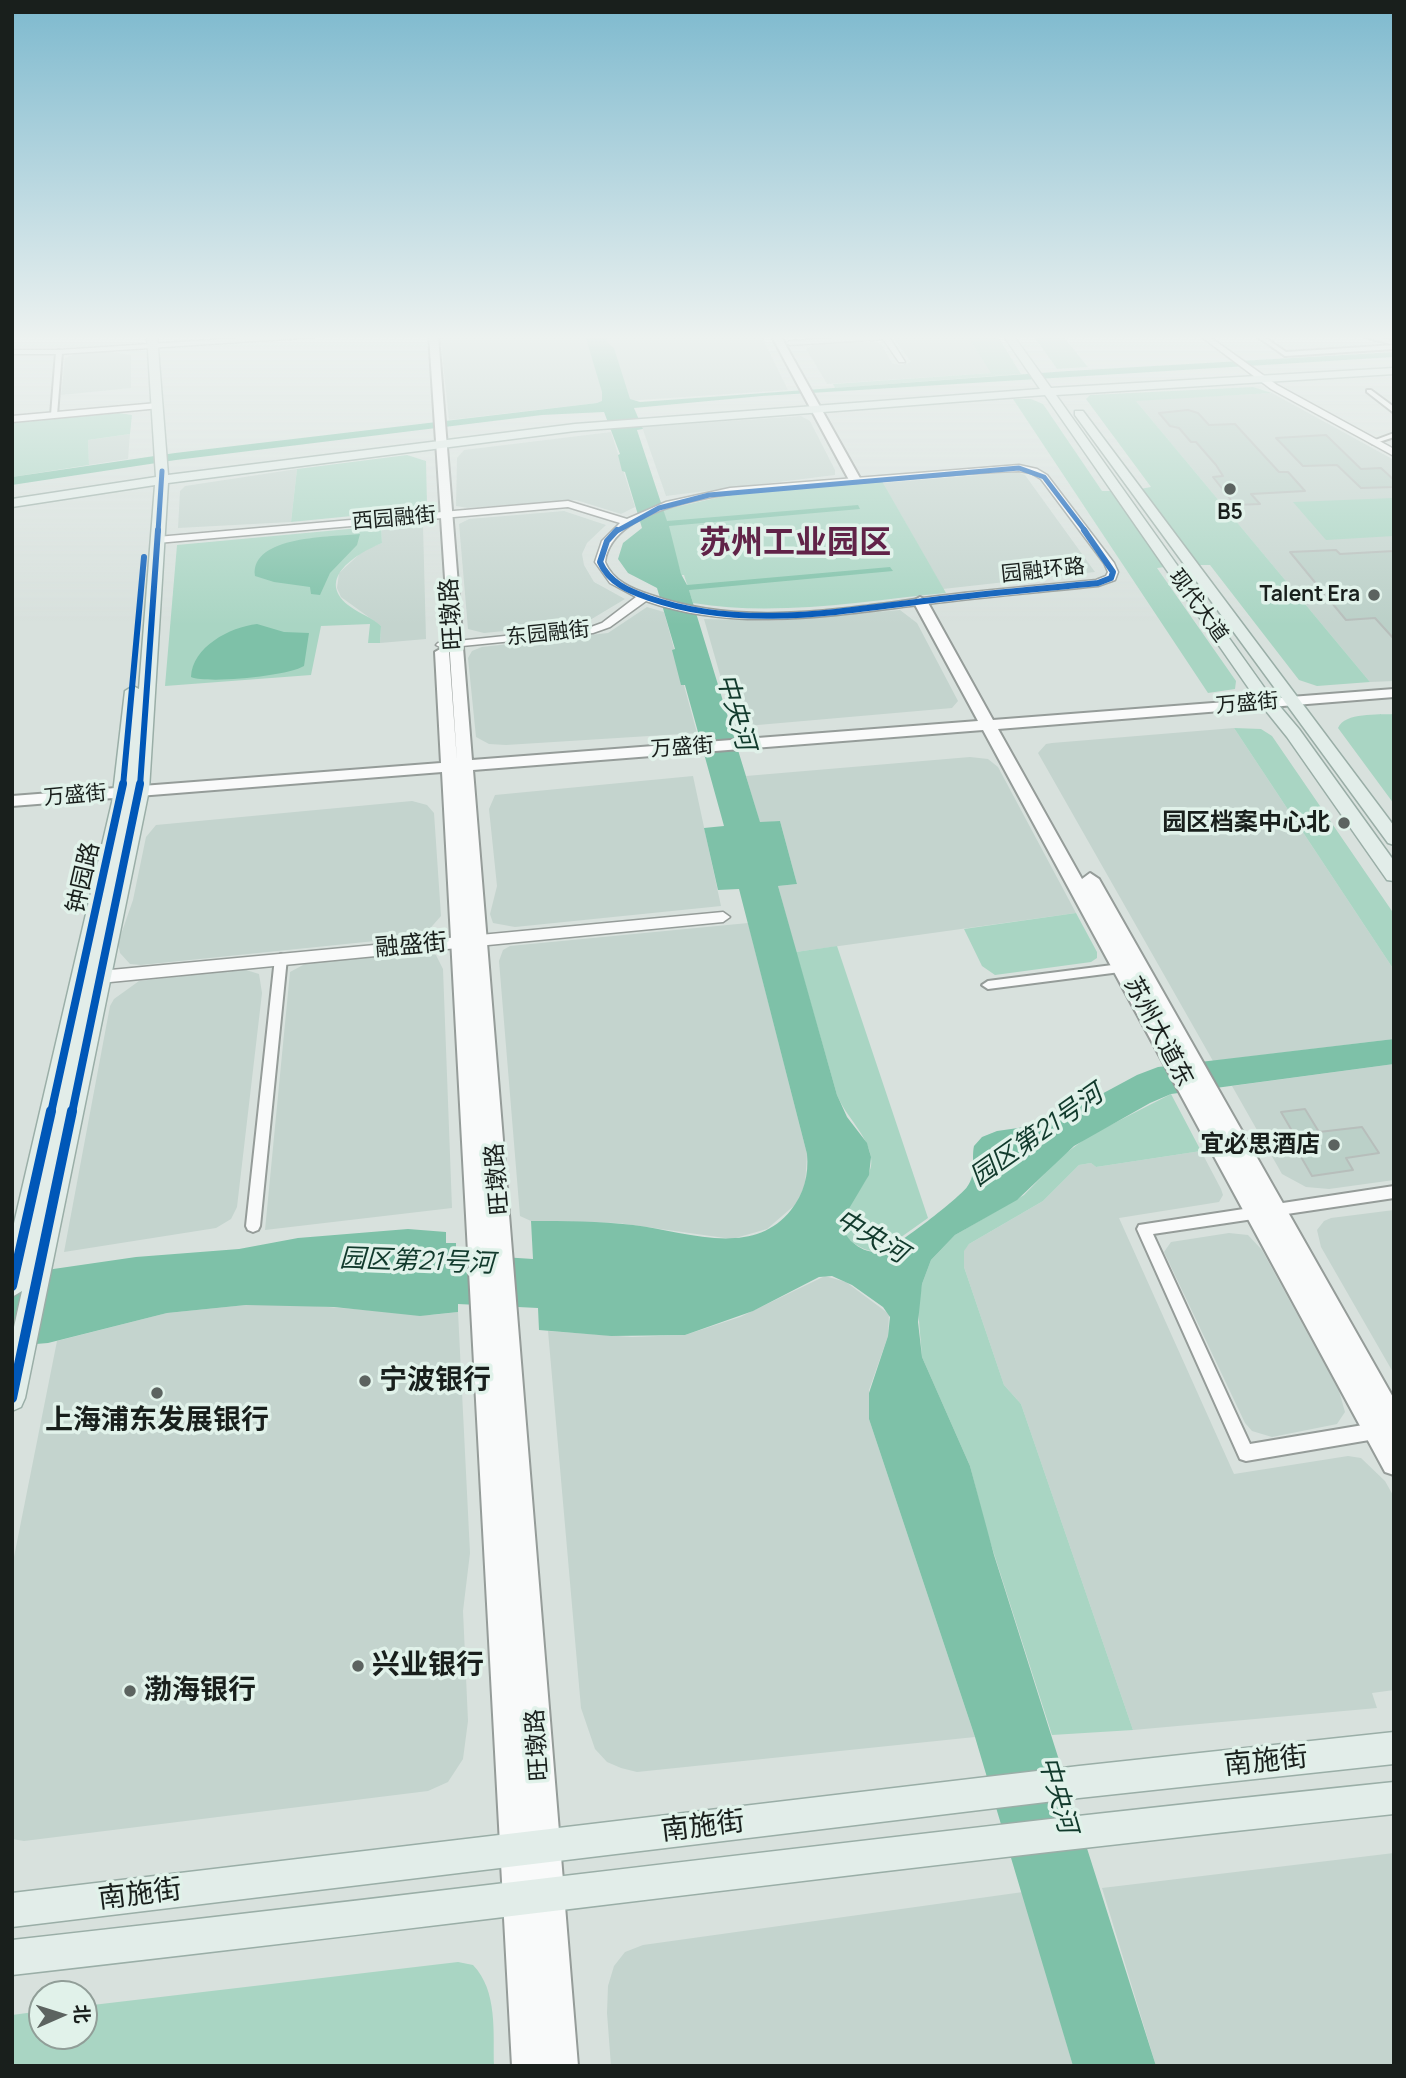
<!DOCTYPE html>
<meta charset="utf-8">
<style>
body{margin:0}
#map{position:relative;width:1406px;height:2078px;overflow:hidden;background:#d8e1dd;font-family:Manrope,"Noto Sans SC",sans-serif}
canvas{display:block}
.frame{position:absolute;inset:0;border:14px solid #191f1c;pointer-events:none}
.north{position:absolute;left:28px;top:1980px;width:70px;height:70px;box-sizing:border-box;background:#e1f2ea;border:2px solid #919e98;border-radius:50%;rotate:87deg;font-size:19px;font-weight:700;line-height:28px;text-align:center;color:#191f1c}
.north::after{content:'';display:block;margin:auto;width:24px;height:32px;background:#5c6360;clip-path:polygon(50% 0,100% 100%,50% 72%,0 100%)}
</style>
<div id="map">
<canvas width="1406" height="2078"></canvas>
<div class="frame"></div>
<div class="north">北</div>
</div>
<script>
const g = document.querySelector('canvas').getContext('2d');
g.lineJoin = 'round';
function paint(path, color) { g.fillStyle = color; g.fill(path, 'evenodd'); }
function trace(path, color, width, dash) { g.strokeStyle = color; g.lineWidth = width; g.lineCap = dash ? 'butt' : 'round'; g.setLineDash(dash || []); g.stroke(path); }
function label(font, color, halo, rows, align = 'center') {
  g.font = font + ' Manrope,"Noto Sans SC",sans-serif'; g.lineWidth = 7; g.setLineDash([]); g.textBaseline = 'middle'; g.strokeStyle = halo; g.fillStyle = color; for (const [text, x, y, turn = 0] of rows) {
    g.save(); g.translate(x, y); g.rotate((+turn || 0) * Math.PI / 180); g.textAlign = isNaN(turn) ? turn : align; if (halo) g.strokeText(text, 0, 0); g.fillText(text, 0, 0); g.restore();
  }
}
const built = new Path2D(`
 M440,335H761L788,390L597,403L449,420Z
 M891,335H967L992,373L827,384L806,349L814,344L874,341L881,344L892,363L901,365L911,362Z
 M106,351L131,355V388L61,395L65,358L77,353Z
 M1272,393L1394,460V681L1370,682L1135,400Z
 M801,416L810,421L835,470V475L666,496L642,427Z
 M611,432L635,507L621,514L576,500L468,508L456,506L457,458L464,450Z
 M130,434L128,459L89,465L88,440Z
 M297,469L291,522L178,528L180,491L185,486Z
 M1017,472L1025,475L1095,572L943,589L883,483Z
 M564,511L606,525L587,543L582,554L584,565L594,582L625,599L585,623L484,633L468,629L459,524L469,519Z
 M417,523L423,525L426,639L380,643L381,626L341,597L337,588L339,573L364,550L382,543L381,526Z
 M647,607L664,612L697,733L506,745L489,744L476,737L468,658L472,651L482,647L608,633Z
 M900,610L917,623L958,701L952,708L735,727L704,619L777,621Z
 M1234,728L1394,970V1039L1213,1061L1038,753L1046,744L1052,743Z
 M970,757L988,759L998,767L1076,913L796,952L778,886L797,884L780,821L760,823L746,776Z
 M693,776L721,906L515,927L493,923L490,914L497,886L489,809L495,795Z
 M412,801L427,805L434,813L441,916L426,933L414,937L141,965L130,964L120,953L118,943L133,900L146,837L156,825Z
 M748,923L807,1154L805,1186L796,1204L767,1229L732,1239L618,1223L531,1221L520,1216L499,961L503,950L510,946Z
 M425,952L436,955L443,969L452,1208L265,1230L290,972L305,964Z
 M243,969L259,974L262,993L237,1207L231,1219L216,1228L64,1252L110,1006L114,999L139,981Z
 M1394,1064V1180L1329,1189L1306,1187L1282,1174L1232,1086Z
 M1201,1151L1221,1189L1223,1195L1219,1202L1119,1218L1234,1474L1348,1456L1361,1458L1385,1481L1394,1497V1690L1372,1693L1377,1708L1133,1730L1021,1404L1004,1385L964,1267L963,1251L969,1244L1043,1201L1079,1165L1091,1163L1096,1167Z
 M1394,1210V1374L1321,1247L1317,1230L1324,1221L1331,1218Z
 M1229,1233L1248,1235L1262,1250L1339,1391L1345,1412L1337,1424L1272,1437L1252,1431L1245,1423L1164,1252L1171,1242Z
 M825,1276L846,1282L889,1314L888,1336L869,1390V1419L975,1737L637,1772L621,1768L607,1762L595,1749L581,1708L548,1331L632,1337L685,1335L740,1317Z
 M246,1305H302L432,1315L458,1312L470,1553L463,1611L468,1721L463,1759L448,1782L428,1791L24,1841L12,1839V1567L57,1341L167,1313Z
 M1394,1853V2066H1156L1102,1888Z
 M1023,1892L1073,2066H611L607,2013L608,1986L614,1966L625,1952L643,1945Z`);
const green = new Path2D(`
 M967,335H997L1021,374L835,388L833,384L991,373Z
 M1033,335H1062L1088,367L1057,369Z
 M1253,387L1272,393L1136,401L1370,682L1317,686L1299,680L1210,565H1197L1140,489L1151,487L1086,399L1090,395Z
 M1013,399H1031L1043,404L1102,491H1111L1165,567L1157,568L1236,681L1235,689L1208,693Z
 M119,413L132,415L130,434L88,440L89,465L12,477V423Z
 M407,455L426,461L427,504L423,509L291,522L297,469Z
 M882,481L946,593C862,601 777,617 693,603L684,575H681L663,510L729,495Z
 M1394,498V536L1326,540L1293,502Z
 M381,526L382,543C358,553 315,578 348,605C359,614 372,617 381,626L380,643H368L370,624L321,626L311,675L165,686L177,545Z
 M1394,714V804L1338,728C1345,712 1378,715 1394,714Z
 M1234,728L1261,729L1272,736L1394,914V970Z
 M1076,913L1097,952V958L1091,962L995,975L982,966L964,929Z
 M837,946L928,1218L880,1252C869,1252 859,1248 850,1240C822,1216 876,1187 871,1158C868,1135 846,1117 837,1095L796,952Z
 M1171,1094L1201,1151L1096,1167L1091,1163L1079,1165L1043,1201L969,1244L964,1251V1267L1004,1385L1021,1404L1133,1730L1052,1735L987,1532L970,1466L922,1357L918,1309L922,1284L931,1260L955,1235L1024,1195L1062,1156L1089,1136Z
 M458,1962L473,1965C498,1991 493,2033 494,2066H12V2015L42,2011V2036H84V2006Z`);
const water = new Path2D(`
 M585,335H605L608,343L614,348L630,399L640,402L1068,371L1394,352V357L762,396L634,408L643,429L637,430L667,521L858,505L860,509L669,526L681,574L687,585L890,567L893,571L689,590L760,822L780,821L797,884L778,886L837,1095L847,1117L867,1143L871,1157L869,1175L841,1222C843,1240 867,1258 885,1250C897,1246 959,1198 967,1187C977,1174 971,1160 974,1146L982,1137L997,1131L1046,1124L1137,1075L1158,1067L1394,1039V1064L1171,1094L1150,1103L1074,1146L1017,1200L955,1235L931,1260L922,1284L918,1322L922,1357L970,1466L994,1555L1156,2066H1073L975,1737L869,1419V1393L888,1336L890,1317L883,1307L852,1285L832,1276L819,1277L753,1311L685,1335L611,1336L539,1330L538,1308L458,1304V1312L420,1316L334,1307L246,1305L167,1313L48,1343L12,1346V1275L136,1257L239,1249L298,1238L408,1229L446,1232V1243H456V1254L533,1259L531,1221C565,1221 599,1221 633,1225C685,1231 752,1259 791,1210C804,1194 809,1174 807,1154L739,889L718,890L704,828L724,826L685,685H681L672,650L675,649L657,588L628,573L618,559L623,543L642,528L625,472L622,471L618,455L620,454L604,412L542,415L176,460L12,485V477L175,453L597,403L602,401V392Z
 M360,534L357,545L330,573L320,595L311,594L310,587L274,582L255,576C250,535 333,537 360,534Z
 M257,624L284,632L309,633L304,666C288,676 208,684 191,677C192,647 230,627 257,624Z`);
const building = new Path2D(`
 M1188,410L1198,413L1209,425L1235,424L1279,472H1288L1305,491L1251,494L1260,504L1235,505L1213,477L1223,476L1216,465L1196,442H1191L1179,428L1170,426L1159,413Z
 M1326,435L1361,469L1381,468L1394,480V487L1361,488L1337,465L1303,466L1276,438Z
 M1336,550L1340,554L1394,551V639L1375,618L1346,620L1290,552Z
 M1305,1109L1319,1132L1362,1127L1379,1153L1346,1158L1353,1170L1312,1176L1289,1136H1295L1281,1112Z`);
const minor = new Path2D(`
 M1255,335H1261L1286,352L1394,345V349L1285,356Z
 M1359,335H1367L1394,341V345Z
 M59,350L62,352L57,415L54,417L51,415L56,352Z
 M1367,390H1371L1394,407V413L1367,392Z
 M1394,433V437L1373,444L1370,442Z
 M281,954L287,958L260,1226L258,1230L253,1232L248,1230L246,1226L275,958Z
 M1128,963L1134,967L1128,971L988,989L982,985L988,981Z
 M1394,1186V1198L1153,1234L1250,1444L1381,1422L1387,1424L1389,1430L1387,1436L1381,1438L1246,1461L1240,1459L1137,1229L1139,1225Z`);
const tertiary = new Path2D(`
 M287,335H319L315,337L59,354H12V350H59Z
 M888,335L905,362H899L883,339L790,345L786,343L790,341Z
 M1199,335H1207L1277,385L1394,449V456L1271,389Z
 M157,403L161,406L160,408L12,422V416Z
 M1019,465L1037,469L1047,475L1114,563L1118,572L1115,580L1098,586C1041,592 984,597 927,604C833,615 737,633 646,601L610,627L593,633L442,648L436,645L438,643L591,627L602,623L636,597L610,583L595,562L602,541L620,523L568,507L157,543L152,540L157,537L568,501L627,519L666,502L730,488ZM1019,471L1031,473L1041,479L1104,563L1108,572L1106,576L1096,580C1047,585 997,589 947,595C849,607 747,629 651,595C632,589 613,581 605,562C614,489 798,488 854,483C909,478 964,473 1019,471Z
 M723,912L730,917L723,922L100,983L92,977L100,971Z`);
const secondary = new Path2D(`
 M429,335H438L472,760L978,721L913,601L920,597L927,601L993,720L1394,689V697L998,729L1082,879L1090,873L1099,879L1394,1399V1475L1385,1472L983,730L473,770L578,2066H512L442,772L12,806V796L441,763L435,652L442,648L449,652L457,761Z
 M771,335H780L861,480L859,482L849,480Z`);
const primary = new Path2D(`
 M147,335H157L168,475L575,424L1040,389L1003,335H1013L1051,388L1394,368V374L1056,395L1266,690L1299,729L1394,861V881L1387,880L1287,737L1254,696L1045,395L575,431L168,483L149,790L25,1398L21,1407L12,1411V1336L22,1291L12,1297V1232L112,802L125,691L133,686L139,689L155,485L12,507V499L156,477Z
 M1075,411H1083L1394,826V845L1388,843L1075,415Z
 M1394,1732V1764L1079,1798L12,1927V1893L1079,1766Z
 M1394,1782V1814C933,1862 473,1923 12,1975V1940C473,1889 933,1829 1394,1782Z`);
const cyclewayFar3 = new Path2D(`
 M158,532L162,471
 M615,532L659,508L709,495L1019,468L1044,477L1086,532`);
const cyclewayFar2 = new Path2D(`
 M617,530L607,541L600,562C609,583 629,591 649,598C747,632 850,609 950,598C999,592 1049,588 1098,583L1111,578L1113,572L1084,530
 M123,786L144,557
 M140,786L158,530`);
const cyclewayFar1 = new Path2D(`
 M51,1113L123,784
 M72,1113L140,784`);
const cycleway = new Path2D(`
 M12,1286L51,1111
 M12,1398L72,1111`);
const markers = [
 [1230,489,7,"#5c6360"],
 [1374,595,7,"#5c6360"],
 [1344,823,7,"#5c6360"],
 [1334,1145,7,"#5c6360"],
 [365,1381,7,"#5c6360"],
 [157,1393,7,"#5c6360"],
 [358,1666,7,"#5c6360"],
 [130,1691,7,"#5c6360"]
];
const farPoinames = [
 ["B5",1230,513],
 ["Talent Era",1360,595,"right"]
];
const farStreetnames = [
 ["西园融街",394,519,-5],
 ["园融环路",1043,571,-6],
 ["现代大道",1198,606,54],
 ["东园融街",548,634,-6],
 ["万盛街",1247,704,-5],
 ["万盛街",682,748,-4],
 ["万盛街",75,796,-5]
];
const streetNames = [
 ["旺墩路",452,614,-94],
 ["钟园路",84,878,-77],
 ["融盛街",411,946,-5],
 ["苏州大道东",1158,1032,62],
 ["旺墩路",498,1179,-95],
 ["旺墩路",538,1745,-94]
];
const poiNames = [
 ["园区档案中心北",1330,823],
 ["宜必思酒店",1320,1145]
];
const waterNames = [
 ["中央河",735,712,74],
 ["园区第21号河",1037,1136,-35],
 ["中央河",871,1237,31],
 ["园区第21号河",417,1262,2],
 ["中央河",1057,1795,74]
];
const nearPoinames = [
 ["宁波银行",379,1381],
 ["上海浦东发展银行",157,1421,"center"],
 ["兴业银行",372,1666],
 ["渤海银行",144,1691]
];
const nearStreetnames = [
 ["南施街",1266,1762,-6],
 ["南施街",703,1827,-7],
 ["南施街",140,1895,-7]
];
const farTownnames = [
 ["苏州工业园区",795,544]
];
paint(built, '#c4d4ce');
paint(green, '#a9d5c3');
paint(water, '#7ec1a8');
paint(building, '#bbd0c8');
trace(building, '#b7bebb', 2);
trace(minor, '#959c99', 4);
trace(tertiary, '#959c99', 3);
trace(secondary, '#959c99', 4);
trace(primary, '#9aaea7', 3);
paint(minor, '#f9fafa');
paint(tertiary, '#f9fafa');
paint(secondary, '#f9fafa');
paint(primary, '#e2ede9');
trace(cyclewayFar3, '#0057b8', 5);
trace(cyclewayFar2, '#0057b8', 6);
trace(cyclewayFar1, '#0057b8', 8);
trace(cycleway, '#0057b8', 10);
const sky = g.createLinearGradient(0, 0, 0, 625);
sky.addColorStop(0, '#7db9ce');
sky.addColorStop(0.54, '#edf2f0');
sky.addColorStop(1, '#edf2f000');
g.fillStyle = sky;
g.fillRect(0, 0, 1406, 625);
for (const [x, y, r, color] of markers) { const dot = new Path2D(); dot.arc(x, y, r, 0, 2 * Math.PI); g.fillStyle = color; g.fill(dot); trace(dot, '#e1f2ea', 2.5); }
label('bold 21px', '#191f1c', '#e1f2ea', farPoinames);
label('21px', '#191f1c', '#e1f2ea', farStreetnames);
label('24px', '#191f1c', '#e1f2ea', streetNames);
label('bold 24px', '#191f1c', '#e1f2ea', poiNames, 'right');
label('italic 26px', '#113a2c', '#e1f2ea', waterNames);
label('bold 28px', '#191f1c', '#e1f2ea', nearPoinames, 'left');
label('28px', '#191f1c', '#e1f2ea', nearStreetnames);
label('bold 32px', '#612348', '#e1f2ea', farTownnames);
</script>
